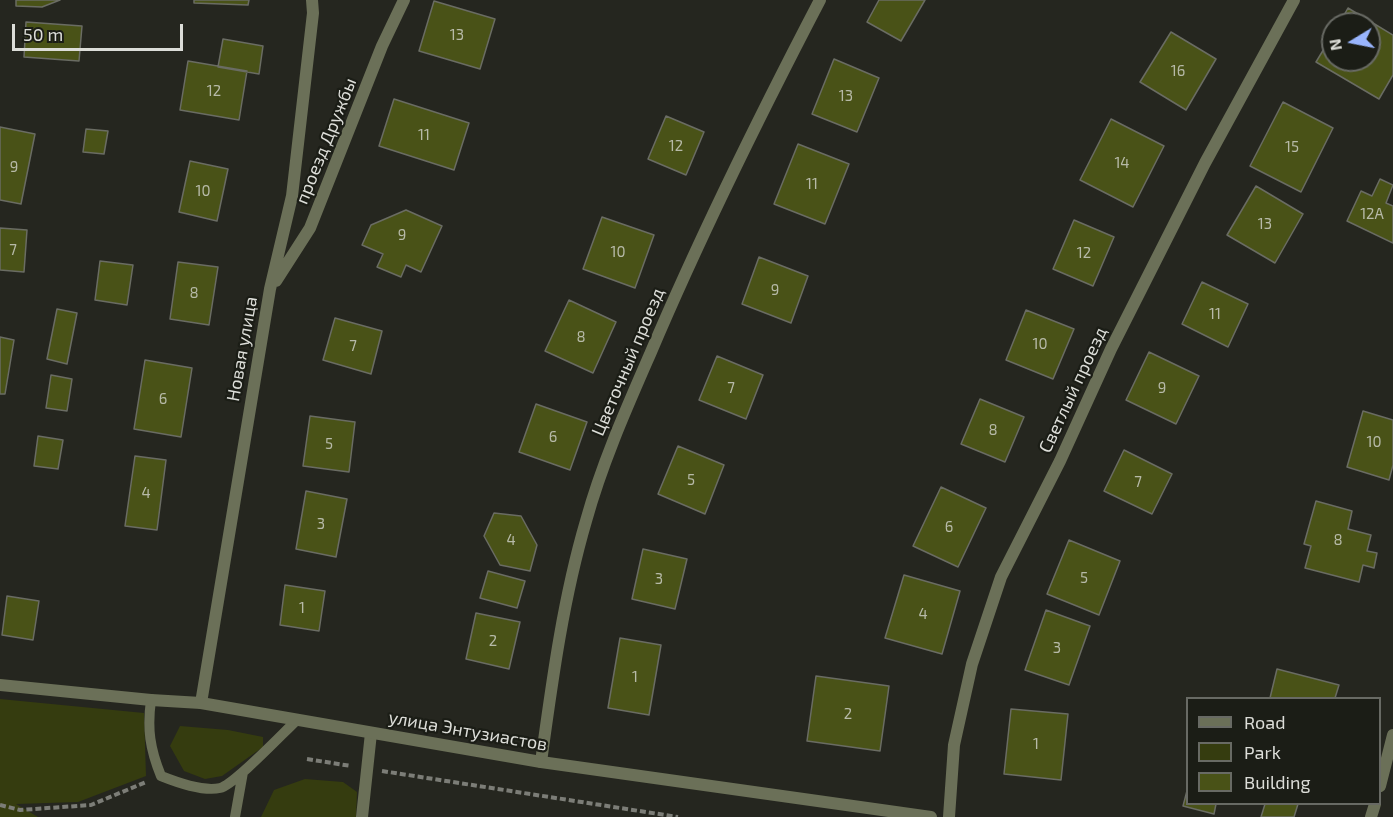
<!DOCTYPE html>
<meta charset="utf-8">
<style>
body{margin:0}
#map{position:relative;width:1393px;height:817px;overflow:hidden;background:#25261f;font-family:"Exo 2",sans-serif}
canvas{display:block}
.legend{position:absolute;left:1186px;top:697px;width:195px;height:108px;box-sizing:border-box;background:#1b1d16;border:2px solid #686a64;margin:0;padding:8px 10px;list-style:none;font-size:18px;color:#dcddd8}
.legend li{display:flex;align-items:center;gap:12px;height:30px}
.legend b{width:30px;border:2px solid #686a64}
.north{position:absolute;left:1321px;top:12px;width:60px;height:60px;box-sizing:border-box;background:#1b1d16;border:2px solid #686a64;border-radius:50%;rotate:260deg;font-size:16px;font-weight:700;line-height:24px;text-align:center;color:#dcddd8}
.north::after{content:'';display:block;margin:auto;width:21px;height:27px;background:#99b5fd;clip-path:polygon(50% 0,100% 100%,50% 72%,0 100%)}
.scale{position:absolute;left:12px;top:24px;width:171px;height:27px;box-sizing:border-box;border:3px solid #dcddd8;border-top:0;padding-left:8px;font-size:18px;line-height:21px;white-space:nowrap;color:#dcddd8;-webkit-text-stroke:4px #1b1d16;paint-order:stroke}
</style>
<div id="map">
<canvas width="1393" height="817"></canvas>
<ul class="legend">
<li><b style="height:8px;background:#6b7058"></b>Road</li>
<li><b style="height:16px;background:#353c0f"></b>Park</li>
<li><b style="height:16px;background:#495217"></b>Building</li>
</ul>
<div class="north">N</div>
<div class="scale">50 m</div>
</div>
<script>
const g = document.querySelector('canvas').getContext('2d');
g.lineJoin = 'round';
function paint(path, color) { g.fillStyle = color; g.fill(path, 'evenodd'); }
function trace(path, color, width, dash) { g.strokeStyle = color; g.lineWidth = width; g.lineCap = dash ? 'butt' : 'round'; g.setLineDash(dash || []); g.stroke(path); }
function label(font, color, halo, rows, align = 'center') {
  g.font = font + ' "Exo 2",sans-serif'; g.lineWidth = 4.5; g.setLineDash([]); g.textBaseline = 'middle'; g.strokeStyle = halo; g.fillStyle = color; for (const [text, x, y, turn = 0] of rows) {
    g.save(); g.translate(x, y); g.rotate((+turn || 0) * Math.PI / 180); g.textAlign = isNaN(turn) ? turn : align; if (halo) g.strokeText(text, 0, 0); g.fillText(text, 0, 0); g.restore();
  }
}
const green = new Path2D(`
 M0,699L144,713L146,776L78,802L16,804L38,817H0Z
 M180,726L228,730L263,737V747L222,776L205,779L184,771L170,746Z
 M305,779L343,782L357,792L356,817H261L274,790Z`);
const building = new Path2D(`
 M16,0H60L42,7L16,6Z
 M194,0H249L248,5L194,3Z
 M879,0H925L901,41L867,22Z
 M434,1L495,19L480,69L419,51Z
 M1348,8L1393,35V75L1379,99L1316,62L1333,34V60H1369V24H1339Z
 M26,22L82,26L79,61L24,57Z
 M1171,32L1216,59L1186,110L1140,82Z
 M223,39L263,46L259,74L218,67Z
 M834,59L879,78L857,132L812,114Z
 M188,61L247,71L239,120L180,110Z
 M394,99L469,123L454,170L379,146Z
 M1283,102L1333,128L1301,192L1250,166Z
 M666,116L704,132L686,175L648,159Z
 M1111,119L1164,146L1133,207L1080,180Z
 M0,127L35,134L21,204L0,200Z
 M86,129L108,131L104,154L83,152Z
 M798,144L849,164L825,224L774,204Z
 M190,161L228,169L217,221L179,212Z
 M1380,179L1393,185L1386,203L1393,206V243L1347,221L1361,191L1372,196Z
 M1256,186L1303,214L1275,263L1227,235Z
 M406,210L442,226L421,272L406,265L401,277L377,267L383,254L362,245L371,225Z
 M602,217L654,235L635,288L583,269Z
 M1074,220L1114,237L1093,286L1053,269Z
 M0,228L27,230L24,272L0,270Z
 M759,257L808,276L791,323L742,304Z
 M100,261L133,265L127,305L95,300Z
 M178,262L218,267L209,325L170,319Z
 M1202,282L1248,304L1228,347L1182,324Z
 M569,300L616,322L593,373L545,351Z
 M57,309L77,313L67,364L47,359Z
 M1026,310L1074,329L1053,379L1006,360Z
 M335,318L382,331L371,374L323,360Z
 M0,337L14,340L5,394H0Z
 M1149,352L1199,376L1176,424L1126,400Z
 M717,356L763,375L746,419L699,400Z
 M145,360L192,368L181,437L134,429Z
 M51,375L72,379L67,411L46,408Z
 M980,399L1024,417L1005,462L961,444Z
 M536,404L587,422L570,470L519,452Z
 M1363,411L1393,420V465L1389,480L1347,467Z
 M310,416L355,422L349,472L303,466Z
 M38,436L63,440L58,469L34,466Z
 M678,446L724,465L705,514L658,494Z
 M1124,450L1172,474L1152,514L1104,491Z
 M135,456L166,460L157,530L125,526Z
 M941,487L986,508L958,567L913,546Z
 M306,491L347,499L336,557L296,549Z
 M1316,501L1352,511L1348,529L1371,535L1367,551L1377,553L1374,568L1363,565L1359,582L1305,568L1311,546L1304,544Z
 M494,513L521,516L537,545L530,571L500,565L484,536Z
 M1069,540L1120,561L1099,615L1047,594Z
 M643,549L687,559L675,609L632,599Z
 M488,571L525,581L517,608L480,598Z
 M904,575L960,591L942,654L885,638Z
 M285,585L325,591L319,631L280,625Z
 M7,596L39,601L33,640L2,635Z
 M1046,610L1090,626L1069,685L1025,670Z
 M476,613L520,622L509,669L466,659Z
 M620,638L661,645L649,715L608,708Z
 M1277,669L1339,685L1335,698H1270Z
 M816,676L889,686L880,751L807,741Z
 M1011,709L1068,714L1061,780L1004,774Z
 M1188,787V804H1216L1214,814L1183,806Z
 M1265,804H1298L1294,817H1261Z`);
const path = new Path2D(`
 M307,759L351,766
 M382,771L678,817
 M0,805L20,810L91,805L146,782`);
const service = new Path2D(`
 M151,700C147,729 150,749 161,776C176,782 203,792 220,788C234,785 283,733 296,721
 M235,817L243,772`);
const minor = new Path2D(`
 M276,281L310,228L382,46L404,0
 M0,685L151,700
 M201,703L270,289L292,196L313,13L312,0
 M541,762C552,682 563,599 586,521C602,463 627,407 651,352C702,232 760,115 820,0
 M1380,786L1393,735
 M362,817L371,733
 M949,817L954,745L972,664L1001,577L1060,461L1111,349L1205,163L1294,0
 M1371,817L1375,804`);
const tertiary = new Path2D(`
 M151,700L201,703L541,762L931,817`);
const numberNames = [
 ["13",457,35],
 ["16",1178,71],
 ["12",214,91],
 ["13",846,96],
 ["11",424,135],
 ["12",676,146],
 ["15",1292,147],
 ["14",1122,163],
 ["9",14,167],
 ["11",812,184],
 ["10",203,191],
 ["12А",1372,214],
 ["13",1265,224],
 ["9",402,235],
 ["7",13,250],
 ["10",618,252],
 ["12",1084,253],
 ["9",775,290],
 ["8",194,293],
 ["11",1215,314],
 ["8",581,337],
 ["10",1040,344],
 ["7",353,346],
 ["7",731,388],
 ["9",1162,388],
 ["6",163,399],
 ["8",993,430],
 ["6",553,437],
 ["10",1374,442],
 ["5",329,444],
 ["5",691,480],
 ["7",1138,482],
 ["4",146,493],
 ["3",321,524],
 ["6",949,527],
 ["4",511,540],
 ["8",1338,540],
 ["5",1084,578],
 ["3",659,579],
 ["1",302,608],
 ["4",923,614],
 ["2",493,641],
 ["3",1057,648],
 ["1",635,677],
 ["2",848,714],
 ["1",1036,744]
];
const streetNames = [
 ["проезд Дружбы",326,141,-68],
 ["Новая улица",242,349,-80],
 ["Цветочный проезд",628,362,-67],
 ["Светлый проезд",1073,390,-65],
 ["улица Энтузиастов",468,731,10]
];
paint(green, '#353c0f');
paint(building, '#495217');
trace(building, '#6a6c63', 1.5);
trace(path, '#7c7d77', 4, [6, 3]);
trace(service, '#6b7058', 10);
trace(minor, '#6b7058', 12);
trace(tertiary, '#6b7058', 12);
label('15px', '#b7baa8', null, numberNames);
label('18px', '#dcddd8', '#1b1d16', streetNames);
</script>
